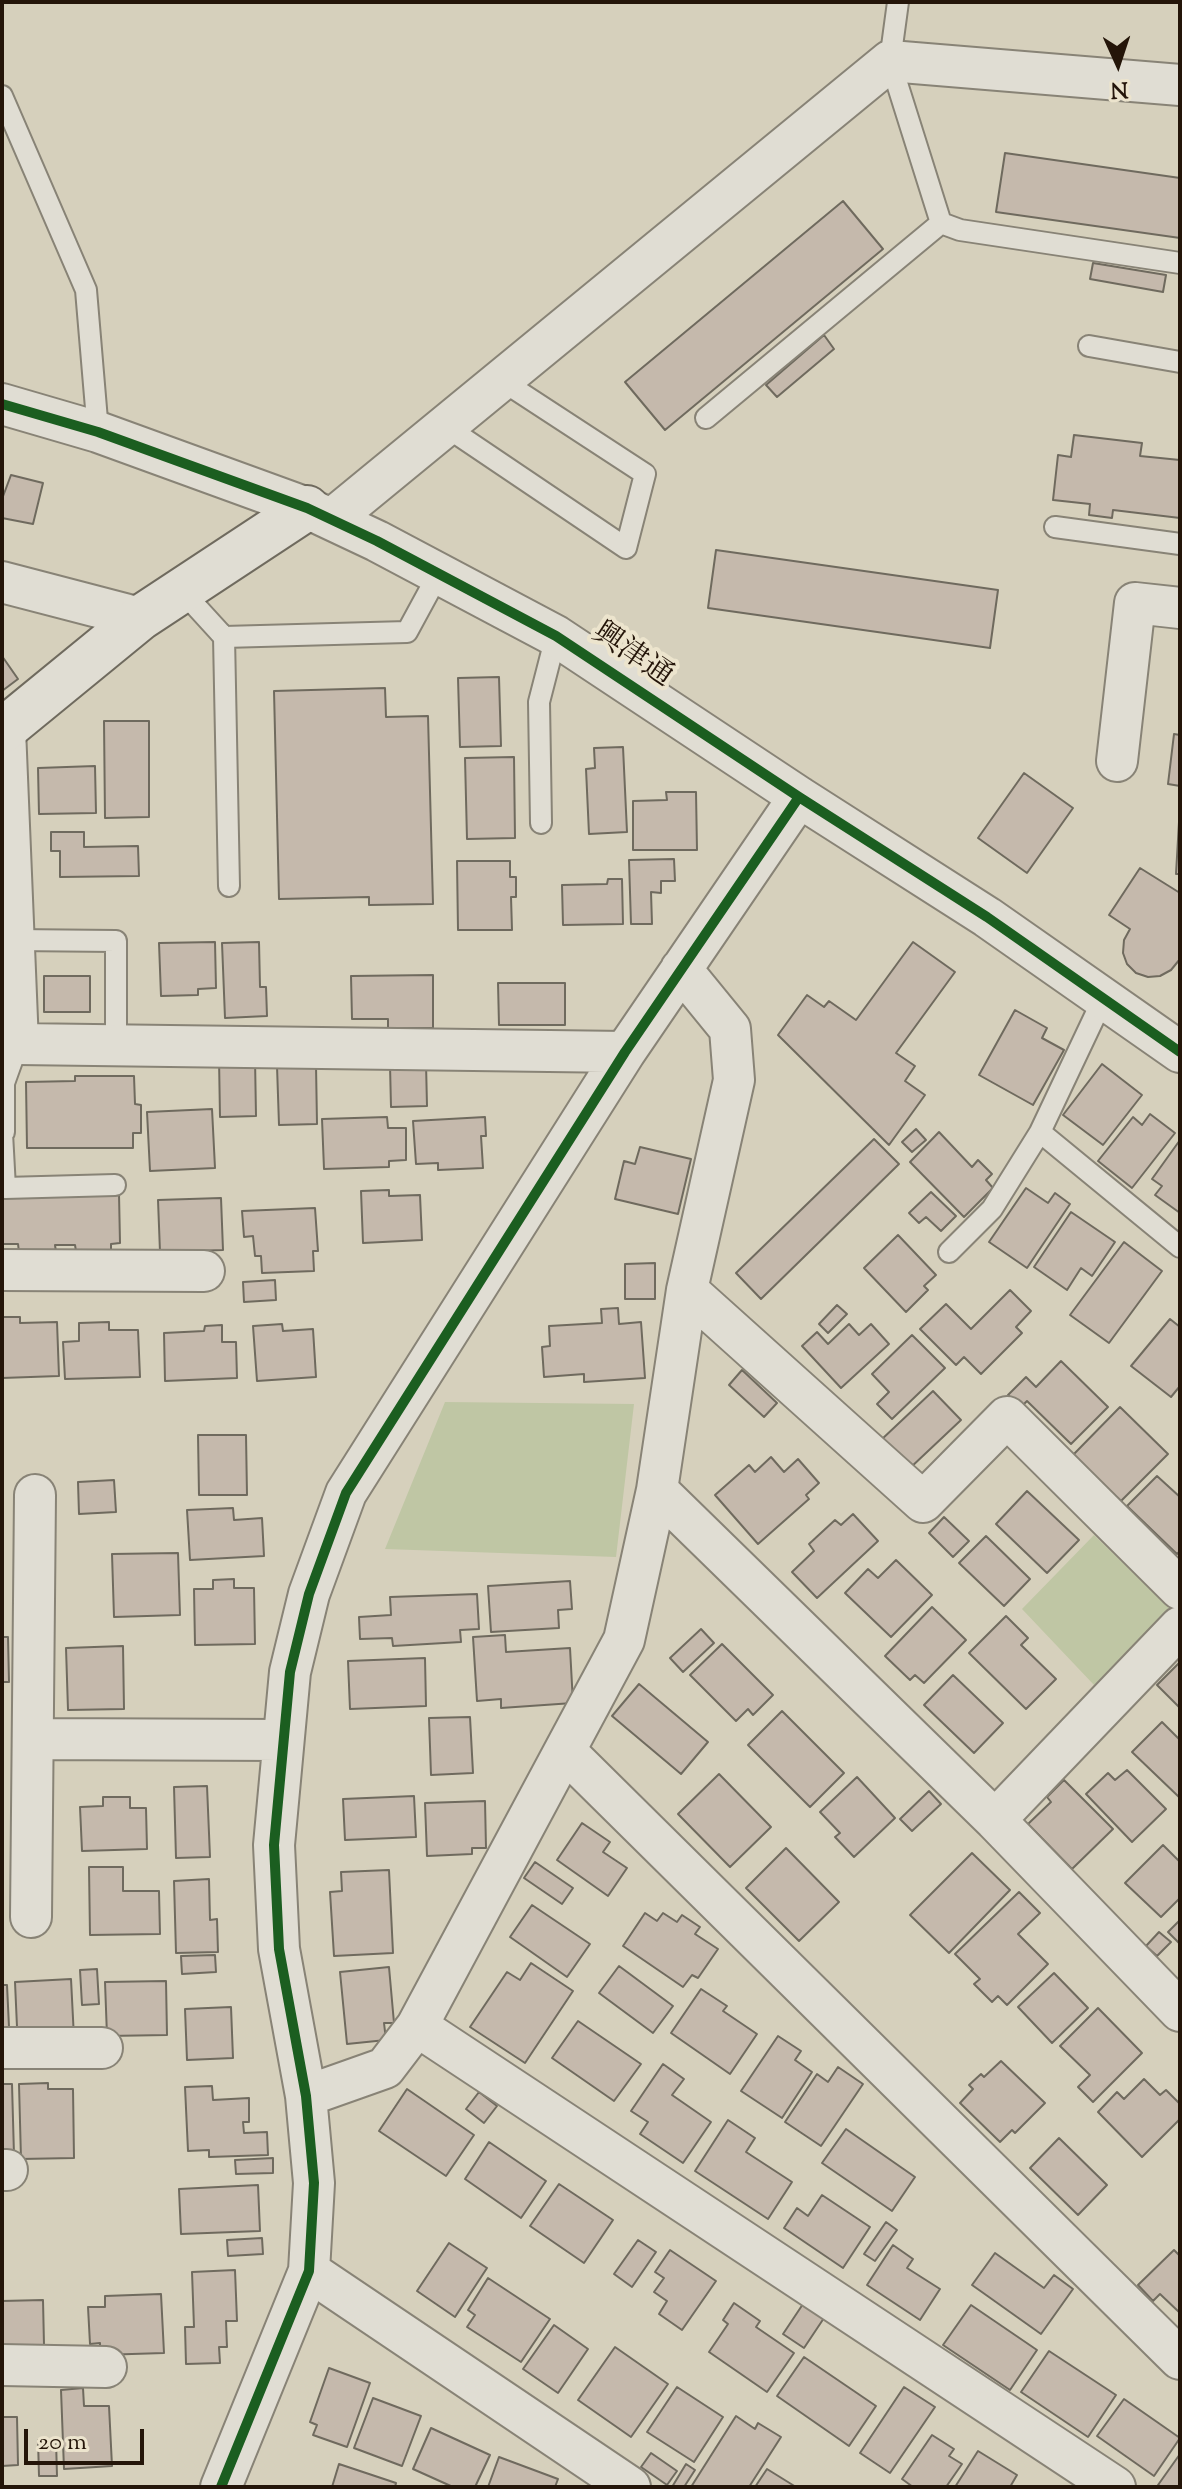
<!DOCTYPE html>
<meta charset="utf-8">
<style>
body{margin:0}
#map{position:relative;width:1182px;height:2489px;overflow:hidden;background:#d6d0bc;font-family:"Sorts Mill Goudy",serif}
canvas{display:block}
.frame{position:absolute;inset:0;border:4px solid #241509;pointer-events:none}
.north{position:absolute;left:1078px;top:24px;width:80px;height:80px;-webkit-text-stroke:6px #ece4cd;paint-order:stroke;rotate:177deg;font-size:22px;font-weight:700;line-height:32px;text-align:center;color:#241509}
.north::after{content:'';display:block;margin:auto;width:28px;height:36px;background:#241509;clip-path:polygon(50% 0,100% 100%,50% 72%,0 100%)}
.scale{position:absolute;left:24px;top:2429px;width:120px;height:36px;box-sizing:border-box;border:4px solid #241509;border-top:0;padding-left:10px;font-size:24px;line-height:28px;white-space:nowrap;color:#241509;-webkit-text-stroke:6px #ece4cd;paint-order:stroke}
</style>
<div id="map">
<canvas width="1182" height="2489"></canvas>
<div class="frame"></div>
<div class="north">N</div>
<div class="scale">20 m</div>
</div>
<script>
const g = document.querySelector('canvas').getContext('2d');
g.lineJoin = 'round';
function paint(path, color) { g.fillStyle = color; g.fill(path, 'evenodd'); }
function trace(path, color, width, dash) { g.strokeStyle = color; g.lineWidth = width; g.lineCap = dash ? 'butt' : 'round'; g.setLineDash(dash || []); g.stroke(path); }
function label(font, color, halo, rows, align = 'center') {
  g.font = font + ' "Sorts Mill Goudy","Noto Serif JP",serif'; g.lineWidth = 8; g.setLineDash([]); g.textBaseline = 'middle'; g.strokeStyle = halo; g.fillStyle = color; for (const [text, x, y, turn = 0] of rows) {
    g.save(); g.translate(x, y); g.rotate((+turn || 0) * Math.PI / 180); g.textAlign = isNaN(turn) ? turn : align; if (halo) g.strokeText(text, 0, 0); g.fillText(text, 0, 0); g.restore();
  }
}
const green = new Path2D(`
 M445,1402L634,1404L616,1557L385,1549Z
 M1094,1535L1169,1608L1094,1685L1022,1609Z`);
const building = new Path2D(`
 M1005,153L1180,178V238L996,212Z
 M843,201L883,249L665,430L625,382Z
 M1093,263L1166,275L1163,292L1090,279Z
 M824,335L834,349L777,397L766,385Z
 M1074,435L1142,443L1140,456L1180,460V518L1113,510L1112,518L1089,515L1090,504L1053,500L1058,455L1071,457Z
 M11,475L43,483L33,524L2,518V499Z
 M716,550L998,590L990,648L708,608Z
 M2,656L18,679L2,691Z
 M499,677L501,746L460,747L458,678Z
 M385,688L386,717L428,716L433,904L369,905V897L279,899L274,691Z
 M104,721H149V817L105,818Z
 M1174,734L1180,735V786L1168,784Z
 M623,747L627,832L589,834L586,769L595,768L594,748Z
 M514,757L515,838L467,839L465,758Z
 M95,766L96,813L39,814L38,768Z
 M1024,773L1073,808L1027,873L978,838Z
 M666,792H696L697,850H633V801L667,800Z
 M1179,822H1180V874H1176Z
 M51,832H84V847L138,846L139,876L60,877V851H51Z
 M674,859L675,881H661V893L651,892L652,924H631L629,860Z
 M457,861H510V877H516V897H511L512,930H458Z
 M1140,868L1180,893V959L1171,970L1160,976L1148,977L1136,973L1127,964L1123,953L1124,940L1130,929L1109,915Z
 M608,879H622L623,924L563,925L562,885L607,884Z
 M215,942L216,988L198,989V995L161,996L159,943Z
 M259,942L260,987H266L267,1016L225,1018L222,943Z
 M913,942L955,972L896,1053L915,1066L905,1081L925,1095L889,1145L778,1035L807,995L824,1007L829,1001L856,1020Z
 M433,975V1028H388V1019H352L351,976Z
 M44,976H90V1012H44Z
 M498,983H565V1025H499Z
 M1015,1010L1047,1028L1042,1038L1064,1050L1033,1105L979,1075Z
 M219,1058H255L256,1116L220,1117Z
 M426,1063L427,1106L391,1107L390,1065Z
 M1102,1064L1142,1095L1103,1145L1063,1115Z
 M316,1065L317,1124L279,1125L277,1066Z
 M75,1076H134L135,1104L141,1105V1133H133V1148H27L26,1082L75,1081Z
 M212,1109L215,1168L150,1171L147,1112Z
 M1150,1114L1175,1133L1132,1188L1098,1161L1133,1117L1142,1125Z
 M387,1117L388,1128H406V1160L389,1161V1167L324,1169L322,1119Z
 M485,1117L486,1136H481L483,1168L438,1170V1163L416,1164L413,1121Z
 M916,1129L926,1140L912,1152L902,1142Z
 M939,1132L972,1167L978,1160L992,1174L986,1180L993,1188L964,1217L910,1162Z
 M874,1139L899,1164L761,1299L736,1273Z
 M1180,1140V1213L1155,1195L1162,1186L1152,1179Z
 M640,1147L691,1159L678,1214L615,1199L624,1161L635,1164Z
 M1026,1188L1048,1203L1055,1193L1070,1204L1027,1268L989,1242Z
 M389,1190V1196L420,1195L422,1240L363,1243L361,1191Z
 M931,1192L956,1216L941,1231L926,1217L919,1223L909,1213Z
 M119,1194L120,1243L111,1244V1250L76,1251L75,1245H55L56,1252H19L18,1244H2V1197Z
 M221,1198L223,1250L160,1252L158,1200Z
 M315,1208L318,1251H313L314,1271L262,1273L261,1256H255L253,1236L244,1237L242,1211Z
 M1071,1212L1115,1242L1092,1276L1081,1268L1067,1290L1034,1267Z
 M898,1235L936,1275L924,1286L928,1290L906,1312L864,1268Z
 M1124,1242L1162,1271L1109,1343L1070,1315Z
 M655,1263V1299H625V1264Z
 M275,1280L276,1300L244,1302L243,1282Z
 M1010,1290L1031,1311L1016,1327L1022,1333L981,1374L964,1357L956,1365L920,1329L946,1304L971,1329Z
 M837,1305L847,1314L828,1333L819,1324Z
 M618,1308L619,1324L641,1322L645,1378L584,1382V1374L544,1377L542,1347L550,1346L549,1326L602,1323L601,1309Z
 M2,1317H20V1323L57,1322L59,1376L2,1378Z
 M1170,1319L1180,1327V1386L1171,1397L1131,1366Z
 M109,1322V1330H138L140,1377L65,1379L63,1342L79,1341V1323Z
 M282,1324L283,1331L313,1329L316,1377L257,1381L253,1326Z
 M849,1324L859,1335L871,1324L889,1344L841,1388L802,1346L817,1332L828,1344Z
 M222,1325V1342H236L237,1378L165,1381L164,1333L204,1331L205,1326Z
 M912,1335L945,1368L892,1419L877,1404L889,1392L872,1374Z
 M1061,1361L1108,1407L1071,1444L1027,1401L1021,1407L1008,1395L1026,1377L1036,1387Z
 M742,1370L777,1403L764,1417L729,1385Z
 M933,1391L961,1420L909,1469L881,1440Z
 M1120,1407L1168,1454L1121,1501L1073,1455Z
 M198,1435H246L247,1495H199Z
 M771,1457L784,1472L798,1459L819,1483L806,1495L809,1499L758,1544L715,1495L749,1465L755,1472Z
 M1157,1476L1180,1497V1551L1177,1554L1127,1506Z
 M114,1480L116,1512L79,1514L78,1482Z
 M1027,1491L1079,1540L1047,1573L996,1524Z
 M233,1508L234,1520L262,1518L264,1556L190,1560L187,1510Z
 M853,1514L878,1541L817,1598L792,1572L814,1551L809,1544L835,1520L841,1525Z
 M944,1517L969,1541L953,1557L929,1533Z
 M986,1536L1030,1579L1004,1606L959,1563Z
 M178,1553L180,1615L114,1617L112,1554Z
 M896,1560L932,1595L891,1637L845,1593L868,1569L878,1578Z
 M234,1579V1588H254L255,1644L195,1645L194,1589H213V1580Z
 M570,1581L572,1609L558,1610L559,1628L491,1632L488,1586Z
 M477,1594L479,1629L460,1630L461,1642L393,1646L392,1638L360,1639L359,1617L391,1615L390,1597Z
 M932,1607L966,1640L924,1683L915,1675L910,1680L885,1656Z
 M1006,1616L1028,1638L1021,1645L1056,1679L1026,1709L969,1653Z
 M701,1629L714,1643L683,1672L670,1658Z
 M505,1635L506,1652L570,1648L573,1703L501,1708V1699L477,1701L473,1637Z
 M2,1637H8L9,1682H2Z
 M722,1644L773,1695L753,1715L748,1709L736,1721L690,1675Z
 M123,1646L124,1709L68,1710L66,1648Z
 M425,1658L426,1706L350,1709L348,1661Z
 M1180,1662V1708L1157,1685Z
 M953,1675L1003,1723L974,1753L924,1705Z
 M639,1684L708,1742L681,1774L612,1716Z
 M782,1711L844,1773L810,1807L748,1745Z
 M470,1717L473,1773L431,1775L429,1718Z
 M1162,1722L1180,1740V1798L1132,1752Z
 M1127,1770L1166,1809L1132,1842L1086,1794L1108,1773L1115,1780Z
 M719,1774L771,1827L730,1867L678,1814Z
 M857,1777L895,1818L854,1857L835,1837L840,1833L820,1812Z
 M1064,1780L1113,1829L1072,1869L1028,1824L1051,1802L1047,1797Z
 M207,1786L210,1857L176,1858L174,1787Z
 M929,1791L941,1804L912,1831L900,1819Z
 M414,1796L416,1837L345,1840L343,1799Z
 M103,1797H130V1808H146L147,1849L82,1851L80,1807L103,1806Z
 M485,1801L486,1848H472V1854L427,1856L425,1803Z
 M582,1823L610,1842L603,1852L627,1868L608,1896L557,1860Z
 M1163,1845L1180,1862V1898L1161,1917L1125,1883Z
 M786,1848L839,1902L799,1941L746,1888Z
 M972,1853L1010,1890L949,1953L910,1915Z
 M535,1862L573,1888L562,1904L524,1878Z
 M89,1867H123V1891H159L160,1934L90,1935Z
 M389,1870L393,1953L334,1956L330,1892L342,1891L341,1872Z
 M209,1879L210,1920L217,1919L218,1952L176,1953L174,1881Z
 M1019,1892L1040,1913L1018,1934L1048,1964L1007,2005L998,1996L992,2002L974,1984L980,1979L955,1954Z
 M532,1905L590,1944L567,1977L510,1937Z
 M645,1913L657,1921L663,1913L677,1922L682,1915L700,1927L695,1934L718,1949L698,1978L692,1975L683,1987L623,1946Z
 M1180,1920V1944L1168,1932Z
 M1159,1932L1171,1942L1157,1956L1146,1946Z
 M215,1955L216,1972L182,1974L181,1956Z
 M531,1963L573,1991L525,2063L470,2027L507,1972L520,1980Z
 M619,1966L673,2006L653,2033L599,1993Z
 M389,1967L394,2023H384L386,2040L347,2044L340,1972Z
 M97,1969L99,2004L82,2005L80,1970Z
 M1054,1973L1088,2008L1052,2043L1018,2007Z
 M71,1979L74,2038L44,2039L43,2027H17L15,1982Z
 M166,1981L167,2035L107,2036L105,1982Z
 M2,1985H7L9,2027H2Z
 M701,1989L727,2006L723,2011L757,2034L730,2074L671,2033Z
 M231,2007L233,2058L187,2060L185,2009Z
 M1098,2008L1142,2053L1093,2102L1078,2087L1090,2075L1060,2046Z
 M578,2021L641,2064L614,2101L552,2058Z
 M778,2036L801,2051L795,2060L812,2072L782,2118L741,2091Z
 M1001,2061L1045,2103L1015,2133L1012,2130L1000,2142L960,2103L973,2089L969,2085L981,2074L984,2077Z
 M663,2064L684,2079L672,2095L711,2122L683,2163L640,2134L648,2122L631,2111Z
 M838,2067L863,2084L821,2146L785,2122L817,2074L828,2082Z
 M1144,2079L1160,2095L1166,2090L1180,2104V2119L1142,2157L1098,2112L1117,2092L1124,2099Z
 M48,2083V2089H73L74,2158L21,2159L19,2084Z
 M2,2084H12L14,2155L2,2156Z
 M212,2086L213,2100L249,2098V2122H243L244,2133L267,2132L268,2155L209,2157V2150L188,2151L185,2087Z
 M407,2089L474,2135L446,2176L379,2131Z
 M479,2092L497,2106L484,2123L466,2109Z
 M728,2120L755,2138L746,2152L792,2182L768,2219L695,2171Z
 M846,2129L915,2177L892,2211L822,2163Z
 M1059,2138L1107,2185L1078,2215L1030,2168Z
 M489,2142L546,2181L521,2218L465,2179Z
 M273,2158V2173L236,2174L235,2160Z
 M559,2184L613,2220L584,2263L530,2226Z
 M258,2185L260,2231L181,2234L179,2189Z
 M822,2195L870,2227L843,2268L784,2228L797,2208L808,2216Z
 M886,2222L897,2230L875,2261L864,2254Z
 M262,2238L263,2254L228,2256L227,2240Z
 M638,2240L656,2252L632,2287L614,2274Z
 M449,2243L487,2268L455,2317L417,2291Z
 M893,2245L913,2259L907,2268L940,2289L920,2320L867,2285Z
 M670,2250L716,2281L682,2330L659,2314L667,2301L654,2292L664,2278L655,2272Z
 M1174,2250L1180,2256V2313L1160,2294L1153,2301L1138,2285Z
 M995,2253L1044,2288L1054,2275L1073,2289L1041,2334L972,2285Z
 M235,2270L237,2321H226L227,2347H219L220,2363L186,2364L185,2327H194L192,2272Z
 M488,2278L550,2319L521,2362L467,2327L475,2315L468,2310Z
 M161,2294L164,2353L100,2355V2343L90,2344L88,2307H105V2296Z
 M43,2300L44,2345L2,2346V2301Z
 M734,2303L760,2321L756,2327L794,2353L767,2392L709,2352L728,2324L723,2320Z
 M803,2304L824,2318L804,2348L783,2334Z
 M971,2305L1037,2350L1010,2390L943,2345Z
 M554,2325L588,2349L558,2393L523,2369Z
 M615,2347L668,2384L631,2437L578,2400Z
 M1049,2351L1116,2395L1088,2437L1021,2392Z
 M804,2357L876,2406L849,2446L777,2396Z
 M329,2368L370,2383L347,2447L313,2435L317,2425L310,2422Z
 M677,2387L723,2417L694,2462L647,2432Z
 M904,2387L935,2407L890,2473L860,2453Z
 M83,2388L84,2406H109L112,2466L64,2469L61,2390Z
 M373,2398L421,2416L402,2466L354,2448Z
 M1124,2399L1180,2438L1154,2476L1097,2436Z
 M736,2416L755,2429L758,2423L781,2437L749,2487H691Z
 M2,2417H17L18,2465L2,2466Z
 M431,2428L490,2455L475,2487H453L413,2469Z
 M932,2435L954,2449L949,2456L962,2464L946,2487H913L902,2479Z
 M38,2440H56L57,2476H39Z
 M978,2451L1017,2475L1010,2487H955Z
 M651,2453L677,2471L667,2485L641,2467Z
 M1180,2454V2487H1162L1158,2485Z
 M499,2457L558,2479L555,2487H488Z
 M339,2464L396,2483L395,2487H332Z
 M686,2464L695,2470L684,2487H672Z
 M767,2469L796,2487H755Z`);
const lane = new Path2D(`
 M898,2L890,61L941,223L960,230L1180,263
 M2,96L86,290L98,432
 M1089,346L1180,362
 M706,418L941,223
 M445,426L626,548L645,474L501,380
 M1055,527L1180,544
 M182,591L224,637L407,632L439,573
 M224,637L229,886
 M541,823L539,702L556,636
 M14,940L116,941V1046
 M1103,999L1040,1132L1180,1247
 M4,1132V1083L18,1044
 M2,1133L5,1188L115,1185
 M949,1252L992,1209L1040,1132`);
const street = new Path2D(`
 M2,404L98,432L307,508L377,541L556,636L799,797L987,917L1180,1052
 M332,519L890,61L1180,85
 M2,582L140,618
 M5,729L18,1044L625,1052
 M1117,761L1135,603L1180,608
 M2,1270L204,1271
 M687,1290L923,1502L1007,1417L1180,1589
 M657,1490L995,1820L1180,2011
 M35,1739L282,1740
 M565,1751L1180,2359
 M995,1820L1180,1627
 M31,1917L35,1495
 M417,2026L1115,2487
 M2,2048H102
 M306,2096L385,2068L417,2026L624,1640L657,1490L687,1290L734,1080L730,1029L681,969
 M2,2170H7
 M309,2271L630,2487
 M2,2365L106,2367
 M221,2487L309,2271L314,2183L306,2096L279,1949L274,1845L290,1672L309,1594L346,1493L625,1052L799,797`);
const secondary = new Path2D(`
 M2,731L140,618L307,508`);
const cycleway = new Path2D(`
 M2,404L98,432L307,508L377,541L556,636L799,797L987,917L1180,1052
 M221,2487L309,2271L314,2183L306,2096L279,1949L274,1845L290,1672L309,1594L346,1493L625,1052L799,797`);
const streetNames = [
 ["興津通",631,657,34]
];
paint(green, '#bfc6a4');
paint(building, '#c5b9ac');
trace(building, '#6f6a5e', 2);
trace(lane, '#888376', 24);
trace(street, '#888376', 44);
trace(secondary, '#6f6a5e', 48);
trace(lane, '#e0ddd3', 20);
trace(street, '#e0ddd3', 40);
trace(secondary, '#e0ddd3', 44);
trace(cycleway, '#1b5e20', 10);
label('30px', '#241509', '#ece4cd', streetNames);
</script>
